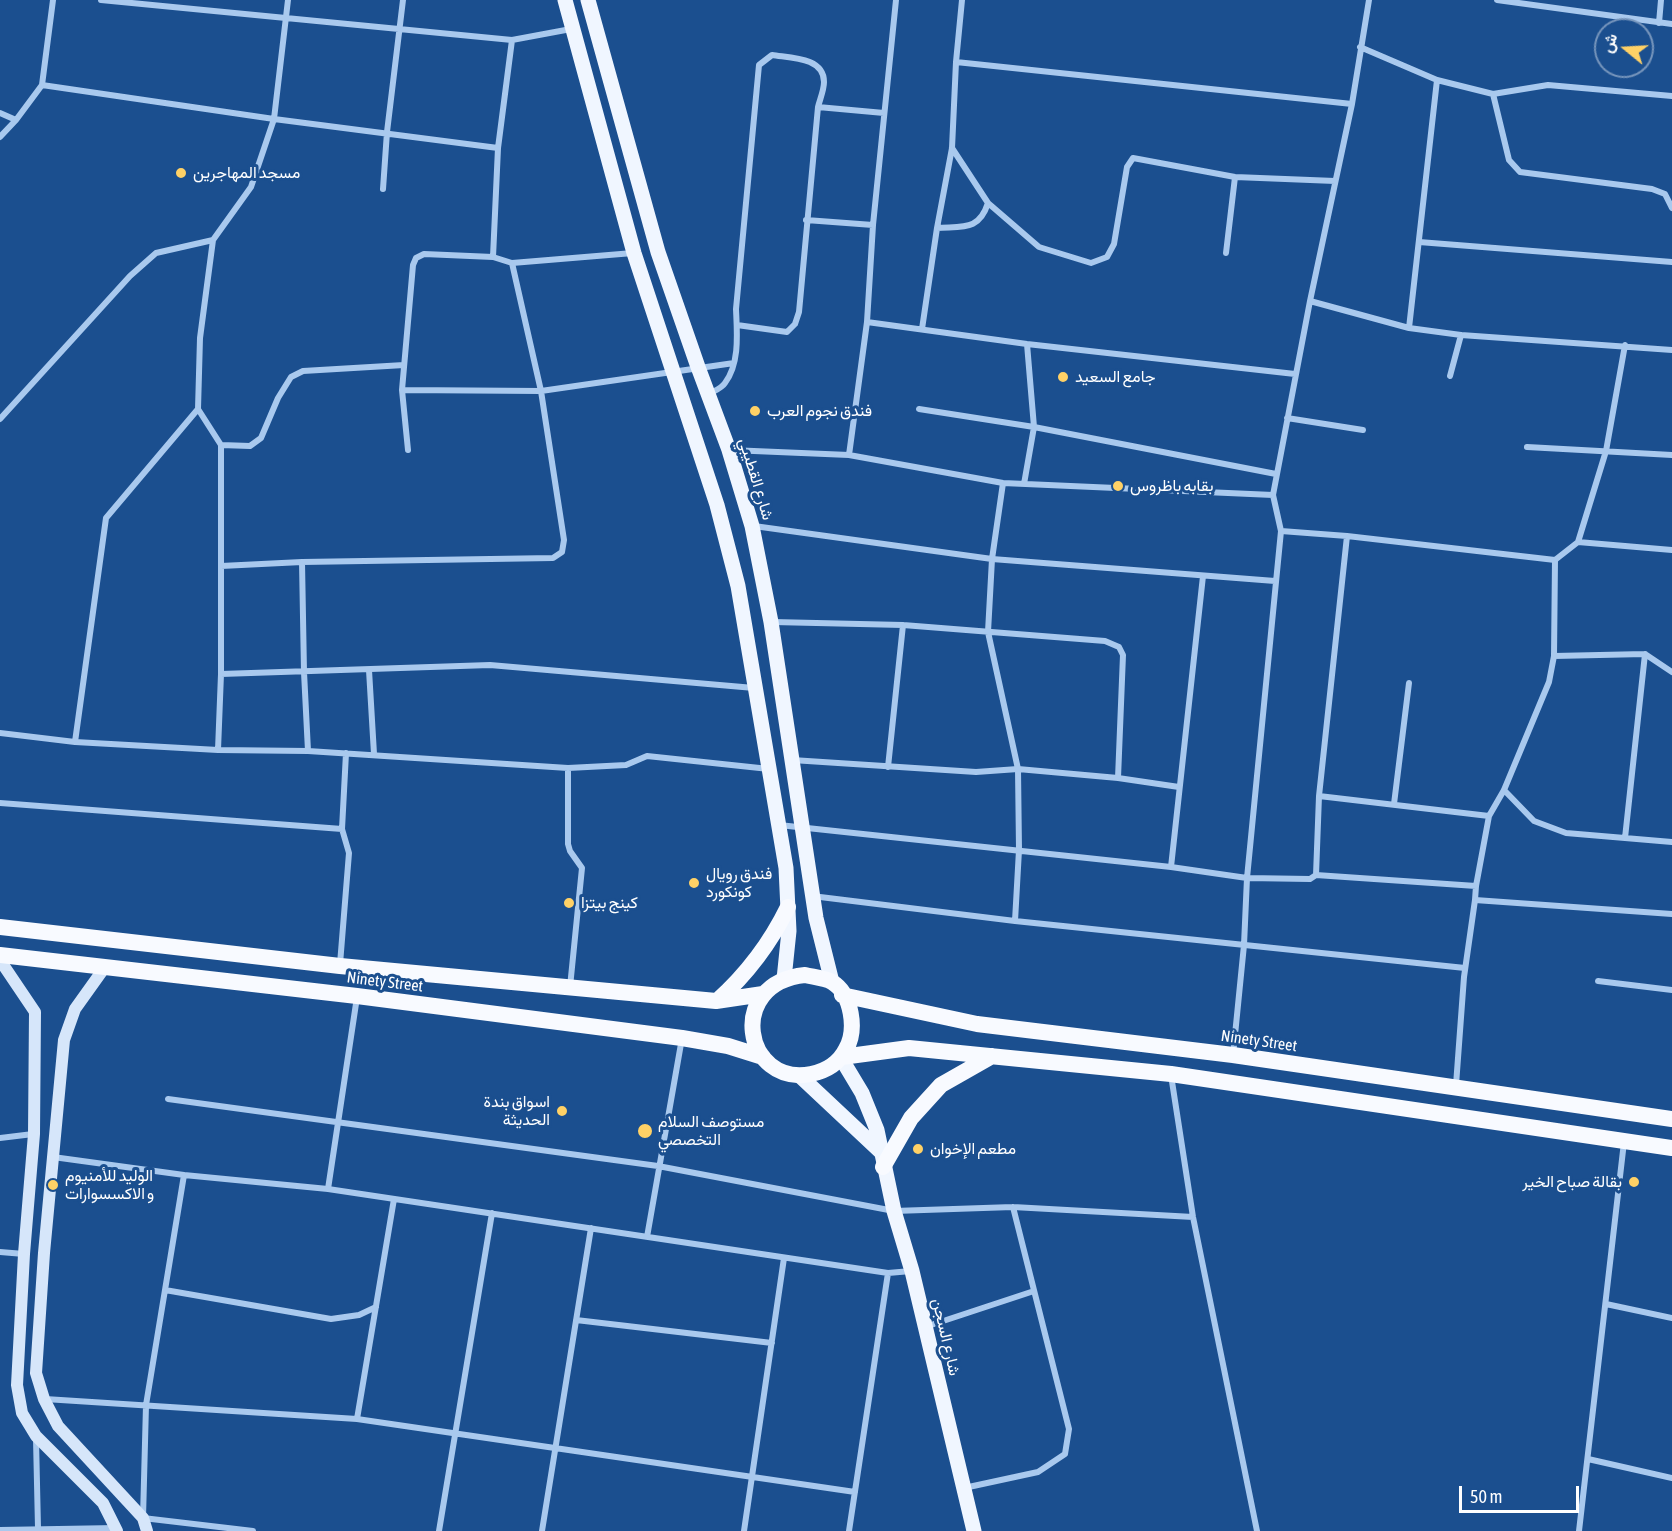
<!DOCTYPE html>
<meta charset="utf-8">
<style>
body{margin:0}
#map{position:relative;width:1672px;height:1531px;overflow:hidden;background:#1b4f8f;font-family:"Asap Condensed",Vazirmatn,sans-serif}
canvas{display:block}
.north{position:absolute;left:1594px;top:18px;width:60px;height:60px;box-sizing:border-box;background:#1b4f8f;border:2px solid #7695bc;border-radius:50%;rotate:288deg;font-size:16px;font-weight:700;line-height:24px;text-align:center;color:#fff}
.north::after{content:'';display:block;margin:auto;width:21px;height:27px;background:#ffd166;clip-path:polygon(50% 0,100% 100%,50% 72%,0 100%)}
.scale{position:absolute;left:1459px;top:1486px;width:120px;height:27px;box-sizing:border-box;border:3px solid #fff;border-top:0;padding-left:8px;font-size:18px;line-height:21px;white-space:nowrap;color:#fff;-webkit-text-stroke:4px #1b4f8f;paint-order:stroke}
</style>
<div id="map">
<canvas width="1672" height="1531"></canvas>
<div class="north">ش</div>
<div class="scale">50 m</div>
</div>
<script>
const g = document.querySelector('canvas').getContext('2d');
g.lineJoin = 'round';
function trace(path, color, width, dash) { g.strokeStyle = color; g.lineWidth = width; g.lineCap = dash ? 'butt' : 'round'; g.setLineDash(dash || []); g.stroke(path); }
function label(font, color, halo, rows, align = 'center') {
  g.font = font + ' "Asap Condensed",Vazirmatn,sans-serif'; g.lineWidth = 6; g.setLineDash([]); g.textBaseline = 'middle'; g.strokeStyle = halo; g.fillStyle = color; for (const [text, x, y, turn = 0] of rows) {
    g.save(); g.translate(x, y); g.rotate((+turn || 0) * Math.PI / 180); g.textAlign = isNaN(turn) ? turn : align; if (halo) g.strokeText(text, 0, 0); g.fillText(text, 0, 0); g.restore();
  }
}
const minor = new Path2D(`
 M101,0L512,40L571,29
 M1497,0L1672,24
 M1659,23L1661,0
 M1360,47L1437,80L1493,94L1548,85L1672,96
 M956,62L1352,104
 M42,85L274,119L498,148
 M1493,94L1509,160L1520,172L1652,189L1665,194L1672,208
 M818,107L884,113
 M0,113L16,120
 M0,137L16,120L42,85L53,0
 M952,148L988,203L1039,247L1091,263L1107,257L1114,244L1127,167L1133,158L1235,177L1335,181
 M383,189L387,132L403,0
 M806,220L873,225
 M937,228C963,226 979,231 988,203
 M1419,242L1672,262
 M1226,253L1235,177
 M493,257L498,148L512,40
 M1310,301L1409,328L1461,335L1672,350
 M867,322L1027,344L1295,374
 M1409,328L1437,80
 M922,329L937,228L952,148L956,62L962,0
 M1450,376L1461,335
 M402,390L541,391L734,363
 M709,394C714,391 722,388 725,383C740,363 737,333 736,309L759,65L772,55C790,58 824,57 824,82C824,90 820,99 818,107L799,312L795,324L787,332L737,325
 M919,409L1034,427L1276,474
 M1287,418L1363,430
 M0,419L130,276L156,253L213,240
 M221,445L250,446L261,438L278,398L291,377L303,371L404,365
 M1527,447L1672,455
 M408,450L402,390L413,265L416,258L424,254L493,257L512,263L633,253
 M730,450L849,455L1003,483L1273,495
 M849,455L867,322L873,225L896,0
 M1003,483L992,559L988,632L1018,769L1019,850L1015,921
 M1024,484L1034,427L1027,344
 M754,526L992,559L1275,581
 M1281,531L1347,536L1555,560
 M1578,542L1672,550
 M302,562L304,672L308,751
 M221,566L302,562L553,558L562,552L564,540L541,391L512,263
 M773,622L903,625L1105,641L1119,647L1123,655L1118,778
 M1554,656L1645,654L1672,672
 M369,670L374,754
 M221,674L490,665L754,688
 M0,733L75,742L218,750L308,751L568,768L626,765L647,756L769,769
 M75,742L106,518L198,409
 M218,750L221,674V445L198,409L200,338L213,240L251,187L274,119L288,0
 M792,760L976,772L1018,769L1118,778L1179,787
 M888,767L903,625
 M568,768V844L570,851L582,868L570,987
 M1504,790L1534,821L1566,833L1672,842
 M1319,796L1489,816
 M0,803L342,829
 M1394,804L1409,683
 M779,825L1171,867L1247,878L1310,879L1316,875L1476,886
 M1625,838L1645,654
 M1171,867L1203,576
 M1316,875L1319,796L1347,536
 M812,896L1015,921L1465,968
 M1475,900L1672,914
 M340,964L349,853L342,829L346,753
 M1598,981L1672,990
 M1233,1055L1244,945L1247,878L1281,531L1273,495L1310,301L1352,104L1369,0
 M1171,1075L1193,1217L1257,1531
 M1456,1085L1464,977L1475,900L1476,886L1489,816L1504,790L1549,682L1554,656L1555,560L1578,542L1606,451L1625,345
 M168,1099L658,1166L894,1211L1013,1207L1193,1217
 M0,1138L33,1134
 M53,1157L184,1175L328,1189L888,1273L911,1271
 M184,1175L146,1405L143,1518L253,1531
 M328,1189L357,997
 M647,1237L682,1038
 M0,1252L24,1254
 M165,1290L331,1319L359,1315L376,1307
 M1606,1304L1672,1318
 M576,1320L772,1343
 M925,1327L1034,1291
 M45,1399L357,1419L855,1492
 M357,1419L394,1199
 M36,1439L38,1528
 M1588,1459L1672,1478
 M964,1488L1038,1472L1065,1454L1069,1429L1013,1207
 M0,1530L116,1528
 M439,1531L492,1213
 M542,1531L591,1228
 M744,1531L784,1258
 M849,1531L888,1273
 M1579,1531L1624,1142`);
const secondary = new Path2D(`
 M0,960L35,1012L34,1134L24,1254L17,1385L22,1413L36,1436L103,1503L117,1531
 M105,967L75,1009L64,1040L44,1253L36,1373L44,1399L58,1426L143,1518L147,1531`);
const primary = new Path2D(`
 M565,0L634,253L717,505L738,586L786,868L789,931L784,979
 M588,0L658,252L698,367L729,450L752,526L771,622L816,918L832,982
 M841,1058L862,1093L877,1130L894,1211L912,1271L974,1531
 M800,1076L881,1152`);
const trunk = new Path2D(`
 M0,927L340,966L716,1001L763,994
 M0,955L357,996L682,1038L728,1046L763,1057
 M805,975C813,977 825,978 832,982C852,994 857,1030 846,1049C839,1063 826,1071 811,1074C744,1087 725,983 805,975Z
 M842,995L977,1024L1233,1055L1672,1119
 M717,1001C747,974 770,944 788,907
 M842,1057L909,1048L1171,1074L1672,1148
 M883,1167L911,1118L941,1085L992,1056`);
const markers = [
 [181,173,6,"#ffd166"],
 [1063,377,6,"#ffd166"],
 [755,411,6,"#ffd166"],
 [1118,486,6,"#ffd166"],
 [694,883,6,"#ffd166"],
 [569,903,6,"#ffd166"],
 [562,1111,6,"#ffd166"],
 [645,1131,8,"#ffd166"],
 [918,1149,6,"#ffd166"],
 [1634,1182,6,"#ffd166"],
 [53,1185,6,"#ffd166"]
];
const poiNames = [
 ["مسجد المهاجرين",193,173],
 ["جامع السعيد",1075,377],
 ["فندق نجوم العرب",767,411],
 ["بقابه باظروس",1130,486],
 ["فندق رويال",706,874],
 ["كونكورد",706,892],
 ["كينج بيتزا",581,903],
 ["اسواق بندة",550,1102,"right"],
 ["الحديثة",550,1120,"right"],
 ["مستوصف السلام",658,1122],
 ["التخصصي",658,1140],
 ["مطعم الإخوان",930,1149],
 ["الوليد للأمنيوم",65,1176],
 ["و الاكسسوارات",65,1194],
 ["بقالة صباح الخير",1622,1182,"right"]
];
const streetNames = [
 ["شارع القطيبي",756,479,73],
 ["Ninety Street",385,982,7],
 ["Ninety Street",1259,1041,8],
 ["شارع السجن",946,1337,77]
];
trace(minor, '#a9c9ee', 6);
trace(secondary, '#d6e6fa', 12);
trace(primary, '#f0f6ff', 15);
trace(trunk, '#f8faff', 16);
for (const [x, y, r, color] of markers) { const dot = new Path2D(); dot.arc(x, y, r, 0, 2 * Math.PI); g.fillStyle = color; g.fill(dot); trace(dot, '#1b4f8f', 2); }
label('16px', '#fff', '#1b4f8f', poiNames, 'left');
label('16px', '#fff', '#1b4f8f', streetNames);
</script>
